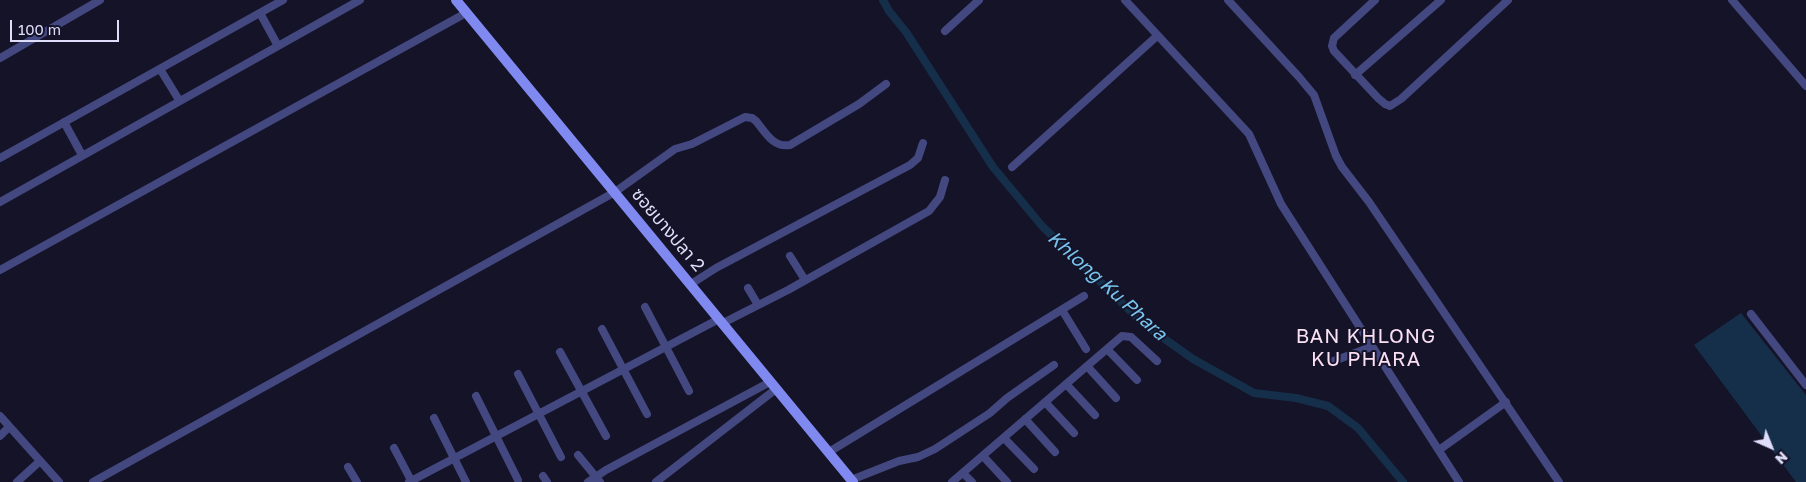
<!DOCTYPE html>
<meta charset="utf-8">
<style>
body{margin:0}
#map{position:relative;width:1806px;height:482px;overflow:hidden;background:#151328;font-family:"Golos Text",sans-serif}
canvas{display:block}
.north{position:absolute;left:1746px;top:422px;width:50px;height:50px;-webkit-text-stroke:4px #151328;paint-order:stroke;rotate:136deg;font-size:14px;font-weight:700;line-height:20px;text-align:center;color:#dedefb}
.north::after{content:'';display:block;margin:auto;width:18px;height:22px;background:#dedefb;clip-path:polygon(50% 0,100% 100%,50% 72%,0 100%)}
.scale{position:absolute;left:10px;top:20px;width:109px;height:22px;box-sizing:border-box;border:2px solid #dedefb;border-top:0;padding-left:6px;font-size:15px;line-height:18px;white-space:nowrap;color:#dedefb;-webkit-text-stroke:4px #151328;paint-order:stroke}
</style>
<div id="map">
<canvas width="1806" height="482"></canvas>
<div class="north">N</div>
<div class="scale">100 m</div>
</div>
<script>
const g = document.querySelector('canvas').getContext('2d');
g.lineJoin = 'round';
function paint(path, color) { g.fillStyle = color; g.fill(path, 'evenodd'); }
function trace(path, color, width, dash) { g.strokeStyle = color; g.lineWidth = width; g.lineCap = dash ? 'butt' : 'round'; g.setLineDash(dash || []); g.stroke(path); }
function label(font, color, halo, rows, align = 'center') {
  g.font = font + ' "Golos Text","Noto Sans Thai",sans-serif'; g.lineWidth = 4; g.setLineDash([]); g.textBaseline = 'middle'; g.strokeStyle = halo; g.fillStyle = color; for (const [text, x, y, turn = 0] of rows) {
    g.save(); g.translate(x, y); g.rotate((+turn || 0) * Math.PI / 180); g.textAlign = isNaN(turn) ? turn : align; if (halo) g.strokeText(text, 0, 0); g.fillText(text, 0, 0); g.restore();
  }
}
const water = new Path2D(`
 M1741,313L1806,395V482H1796L1694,345Z`);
const canal = new Path2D(`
 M883,0L889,11L906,32L993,167L1042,226L1145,325L1193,359L1254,393L1296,398L1328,406L1358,428L1403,482`);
const street = new Path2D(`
 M1125,0L1249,134L1281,204L1459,482
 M1228,0L1299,77L1314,95L1336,156L1342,167L1369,202L1559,482
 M1375,0L1334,38L1332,46L1334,51L1378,98L1385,104L1390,106L1401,99L1508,0
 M1732,0L1806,86
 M260,13L278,46
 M945,31L979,0
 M0,58L100,0
 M160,69L179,100
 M1355,75L1441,0
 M64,122L82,155
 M0,158L283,0
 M1012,167L1157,36
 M0,202L360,0
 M790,256L805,280
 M0,270L466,13
 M691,284L716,268L910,165L918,158L923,143
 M748,288L758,305
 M645,307L689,391
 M1062,310L1086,349
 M1751,314L1806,385
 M723,323L788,290L929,211L940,197L945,180
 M602,329L647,414
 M1107,349L1137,380
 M560,352L606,436
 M1331,362L1371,347
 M1087,366L1116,398
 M518,374L561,457
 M1066,384L1095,415
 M476,396L518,480
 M1045,402L1074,433
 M0,416L59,482
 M434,418L466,482
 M1025,419L1055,452
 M0,436L9,427
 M1004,438L1034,469
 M394,448L412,482
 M1439,450L1506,402
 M829,452L1084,296
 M578,455L600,482
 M983,456L1007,482
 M348,467L357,482
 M963,473L972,482
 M543,476L547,482
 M851,480L899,461L918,457L935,449L990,413L1007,398L1054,365
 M17,482L40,461
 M93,482L615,192L675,149L692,144L745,117L752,118L756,121C765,132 773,148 790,145L859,104L886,84
 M409,482L719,319
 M588,482L606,470L770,382
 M656,482L776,389
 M952,482L1122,336L1131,337L1157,361`);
const secondary = new Path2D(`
 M456,0L853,482`);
const streetNames = [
 ["ซอยบางปลา 2",668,230,50]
];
const waterNames = [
 ["Khlong Ku Phara",1107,286,42]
];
const quarterNames = [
 ["BAN KHLONG",1366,337],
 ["KU PHARA",1366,360]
];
paint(water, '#152f4a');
trace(canal, '#152f4a', 8);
trace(street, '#444881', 8);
trace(secondary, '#8089f0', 10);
label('18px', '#dedefb', '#151328', streetNames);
label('italic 19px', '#78c4ef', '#151328', waterNames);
g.letterSpacing = '1px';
label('20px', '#fbe0f4', '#151328', quarterNames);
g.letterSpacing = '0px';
</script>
